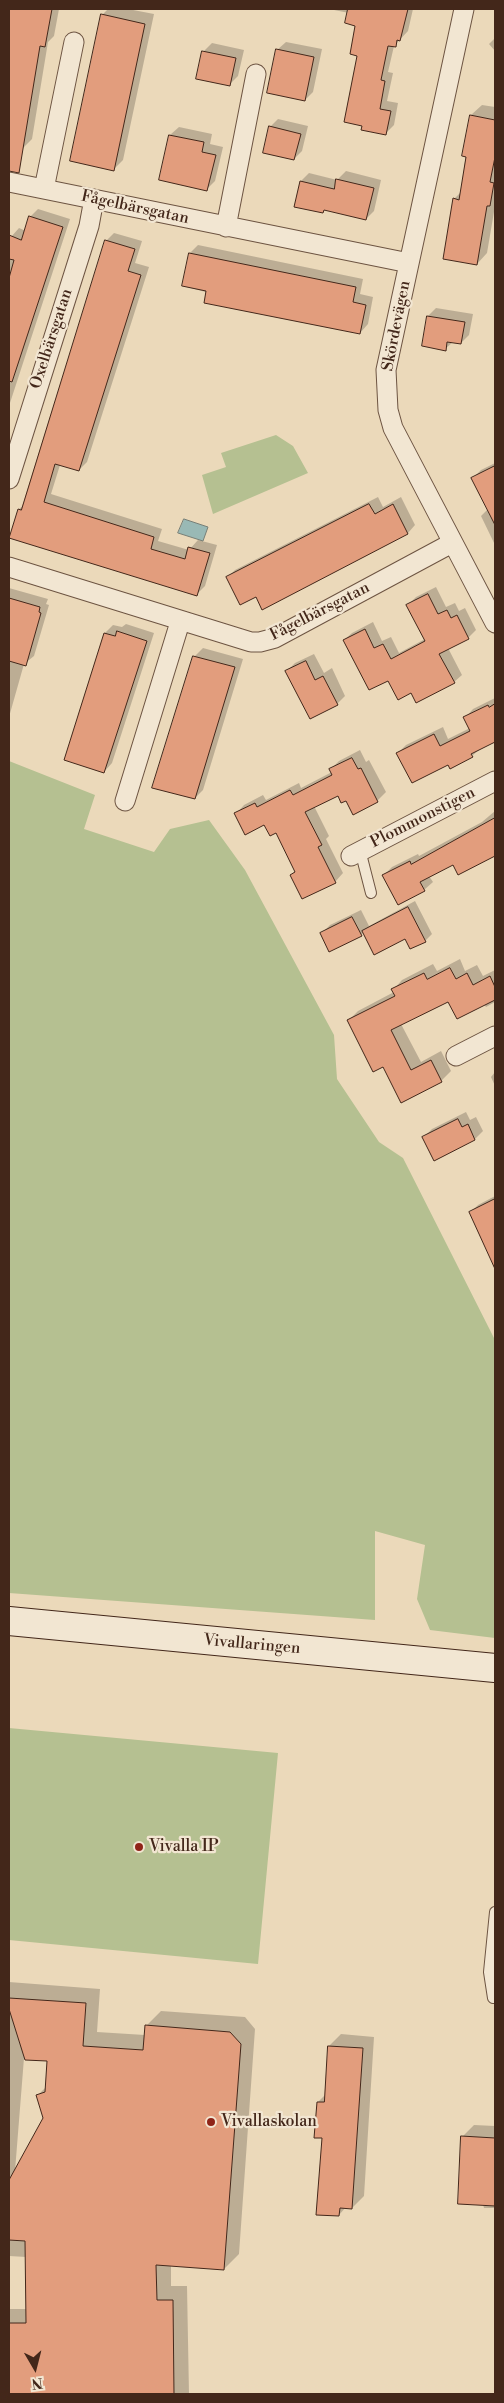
<!DOCTYPE html>
<meta charset="utf-8">
<style>
body{margin:0}
#map{position:relative;width:504px;height:2403px;overflow:hidden;background:#ebd9ba;font-family:"Libre Bodoni",serif}
canvas{display:block}
.frame{position:absolute;inset:0;border:10px solid #43271a;pointer-events:none}
.north{position:absolute;left:10px;top:2343px;width:50px;height:50px;-webkit-text-stroke:4px #f2e6d2;paint-order:stroke;rotate:172deg;font-size:14px;font-weight:700;line-height:20px;text-align:center;color:#43271a}
.north::after{content:'';display:block;margin:auto;width:18px;height:22px;background:#43271a;clip-path:polygon(50% 0,100% 100%,50% 72%,0 100%)}
</style>
<div id="map">
<canvas width="504" height="2403"></canvas>
<div class="frame"></div>
<div class="north">N</div>
</div>
<script>
const g = document.querySelector('canvas').getContext('2d');
g.lineJoin = 'round';
function paint(path, color) { g.fillStyle = color; g.fill(path, 'evenodd'); }
function trace(path, color, width, dash) { g.strokeStyle = color; g.lineWidth = width; g.lineCap = dash ? 'butt' : 'round'; g.setLineDash(dash || []); g.stroke(path); }
function label(font, color, halo, rows, align = 'center') {
  g.font = font + ' "Libre Bodoni",serif'; g.lineWidth = 4.5; g.setLineDash([]); g.textBaseline = 'middle'; g.strokeStyle = halo; g.fillStyle = color; for (const [text, x, y, turn = 0] of rows) {
    g.save(); g.translate(x, y); g.rotate((+turn || 0) * Math.PI / 180); g.textAlign = isNaN(turn) ? turn : align; if (halo) g.strokeText(text, 0, 0); g.fillText(text, 0, 0); g.restore();
  }
}
const green = new Path2D(`
 M276,435L293,446L308,473L213,514L202,475L226,467L221,453Z
 M9,761L95,795L84,829L154,852L170,829L209,820L245,870L334,1035L337,1079L379,1142L403,1158L495,1340V1638L430,1630L417,1599L425,1545L375,1531V1620L9,1593Z
 M9,1728L278,1753L258,1964L9,1940Z`);
const water = new Path2D(`
 M184,519L208,527L203,541L178,533Z`);
const shadow = new Path2D(`
 M9,9H59L54,36L48,42L32,139L23,148L9,146Z
 M108,9H128L154,14L123,160L114,169L102,15Z
 M329,9H413L408,31L394,46L388,72L393,73L387,101L398,103L394,125L385,134L359,55L357,25L349,13Z
 M495,38V51L489,44Z
 M286,42L322,49L313,92L305,100L277,50Z
 M212,43L244,50L238,76L230,84L204,51Z
 M482,105L495,107V206L487,253L477,264L454,199L461,192L471,115Z
 M278,119L308,126L302,151L294,159L270,127Z
 M179,127L212,134L210,144L223,147L215,181L207,189L160,179L170,135Z
 M346,171L381,180L374,211L366,219L325,209L322,212L301,181L309,173L337,180Z
 M38,209L70,219L9,406V243L11,237L19,228L26,231L30,217Z
 M114,233L142,241L135,263L149,267L87,462L79,470L60,465L51,494L162,529L158,541L189,550L198,540L217,545L205,586L197,594L10,538L19,509L25,504L106,241Z
 M198,245L363,279L360,294L373,297L368,324L360,333L183,286L190,253Z
 M436,308L473,314L469,335L461,343L453,342L445,349L428,316Z
 M495,463V545L481,516L488,509L473,478L481,470Z
 M378,497L383,507L401,497L415,525L408,533L263,608L256,596L227,578L235,570Z
 M436,587L446,607L455,603L459,611L465,608L476,630L468,638L448,648L462,675L454,682L411,692L388,679L344,640L352,633L373,622L382,641L391,637L399,653L425,639L408,605L416,597Z
 M9,588L48,599L46,604L49,605L34,656L24,664L9,717Z
 M126,624L154,633L112,763L104,772L105,633L113,625L122,627Z
 M203,648L243,659L203,790L195,798L153,787L195,656Z
 M314,654L324,673L332,668L345,696L337,704L287,671L295,663Z
 M495,698V741L480,749L472,756L449,763L398,753L406,745L443,727L448,739L470,728L465,718L473,709Z
 M360,750L366,762L369,760L386,792L378,800L353,813L346,799L338,794L314,806L329,836L326,839L343,873L335,882L291,875L296,870L277,831L265,824L236,814L244,805L263,795L266,800L299,783L301,788L332,772L331,769L339,761Z
 M495,811V856L459,874L453,863L429,876L433,882L424,890L384,875L392,867L418,854L419,856L482,822Z
 M415,901L432,934L425,941L364,932L361,935L321,934L330,925L361,910L369,926Z
 M460,959L465,971L477,965L483,976L495,970V1002L486,1007L484,1004L449,1000L401,1024L421,1062L441,1051L451,1071L441,1081L402,1101L384,1066L349,1020L358,1011L394,992L393,990L402,980L433,964L437,971Z
 M495,1072V1086L491,1077Z
 M466,1112L470,1120L476,1117L483,1131L475,1139L424,1137L432,1129Z
 M495,1196V1239L484,1244L470,1213L478,1205Z
 M9,1982L100,1989L97,2032L145,2035L146,2026L161,2011L245,2017L255,2029L239,2254L224,2269L171,2265V2286H187L189,2394H9V2309H27L26,2257L9,2256ZM24,2058L49,2060L47,2086L37,2096L44,2118L15,2171Z
 M341,2034L374,2037L364,2196L352,2208L346,2207L339,2215L318,2102L326,2094L329,2046Z
 M474,2125L495,2126V2208H484L463,2136Z`);
const building = new Path2D(`
 M9,9H52L45,47L40,46L19,173L9,171Z
 M348,9H408L400,41L397,40L396,47L388,46L381,80L385,81L380,109L391,111L386,135L361,130L362,126L344,122L357,56L350,54L355,26L345,23Z
 M101,14L145,24L114,171L70,161Z
 M276,49L314,57L305,101L267,93Z
 M202,51L236,58L230,86L196,79Z
 M470,115L495,120V157L490,182L494,183L490,206H487L477,265L443,259L453,198L459,200L466,157L462,156Z
 M269,126L301,134L294,160L263,153Z
 M169,135L204,142L202,152L216,155L207,191L159,180Z
 M336,179L374,188L366,220L324,210L323,213L294,207L300,181L334,189Z
 M29,216L63,227L12,382L9,381V278L14,260L9,259V235L21,240Z
 M105,240L135,249L128,271L141,275L79,471L55,464L44,502L154,537L151,549L185,559L188,547L210,553L197,596L9,538L18,509L21,510Z
 M189,253L356,287L353,302L366,305L360,334L204,303L206,291L182,286Z
 M427,316L465,322L461,344L447,342L446,351L422,346Z
 M495,466V525L471,478Z
 M369,504L375,514L393,504L408,534L262,610L256,597L240,605L226,577Z
 M428,594L438,614L447,610L451,618L457,615L469,639L439,654L455,683L416,703L411,693L398,700L388,681L369,690L343,640L365,629L374,648L383,644L391,659L425,641L406,605Z
 M9,598L40,607L39,612L41,613L26,666L9,661Z
 M117,631L147,641L104,773L64,760L104,633L115,636Z
 M193,656L235,667L195,799L152,788Z
 M306,661L315,680L323,676L338,705L310,719L285,671Z
 M495,704V742L471,754L473,757L450,769L448,765L412,783L396,753L434,734L440,746L470,731L463,717L488,705L489,707Z
 M352,758L358,769L361,768L378,802L353,815L346,801L341,803L338,796L305,812L322,845L318,847L336,883L302,899L290,875L295,872L276,833L270,836L264,825L245,835L234,813L255,803L257,807L290,790L293,795L332,775L329,769Z
 M495,818V856L458,875L453,865L420,882L425,891L398,905L382,875L410,861L411,864Z
 M408,907L426,942L410,949L405,939L374,955L362,931Z
 M352,917L362,936L329,952L320,933Z
 M450,968L456,979L467,973L473,985L490,976L495,987V1000L457,1019L448,1002L391,1030L411,1070L431,1060L442,1082L401,1103L383,1067L373,1072L347,1020L395,996L391,989L424,973L427,979Z
 M458,1119L462,1127L468,1124L475,1140L434,1161L422,1137Z
 M495,1199V1269L469,1212Z
 M9,1998L86,2003L83,2046L143,2050L145,2025L230,2032L241,2044L224,2270L156,2265L157,2300H173L174,2394H9V2323H26L25,2241L9,2240V2180L43,2118L36,2095L45,2092L47,2061L25,2060L9,2009Z
 M328,2046L363,2048L352,2209L340,2208L339,2216L316,2215L322,2138H314L317,2102H324Z
 M461,2136L495,2138V2206L458,2204Z`);
const lane = new Path2D(`
 M360,850L371,893
 M493,1998L489,1972L495,1912`);
const street = new Path2D(`
 M464,9L386,370L388,410L393,428L495,623
 M9,182L409,263
 M44,189L74,42
 M226,227L256,74
 M9,479L89,226L94,199
 M9,567L251,642H260L275,638L452,543
 M125,801L180,622
 M351,856L495,781
 M456,1056L495,1036`);
const secondary = new Path2D(`
 M9,1621L495,1668`);
const markers = [
 [139,1847,5,"#8f2418"],
 [211,2122,5,"#8f2418"]
];
const streetNames = [
 ["Fågelbärsgatan",135,208,12],
 ["Skördevägen",397,326,-79],
 ["Oxelbärsgatan",52,339,-72],
 ["Fågelbärsgatan",320,612,-27],
 ["Plommonstigen",423,818,-27],
 ["Vivallaringen",252,1645,5]
];
const poiNames = [
 ["Vivalla IP",149,1847],
 ["Vivallaskolan",221,2122]
];
paint(green, '#b5c091');
paint(water, '#99b9b5');
trace(water, '#777f77', 1);
paint(shadow, '#0003');
paint(building, '#e29d7d');
trace(building, '#43271a', 1);
trace(lane, '#6d5442', 12);
trace(street, '#6d5442', 21);
trace(secondary, '#43271a', 30);
trace(lane, '#f2e6d2', 10);
trace(street, '#f2e6d2', 19);
trace(secondary, '#f2e6d2', 28);
for (const [x, y, r, color] of markers) { const dot = new Path2D(); dot.arc(x, y, r, 0, 2 * Math.PI); g.fillStyle = color; g.fill(dot); trace(dot, '#f2e6d2', 2); }
label('16px', '#43271a', '#f2e6d2', streetNames);
label('16px', '#43271a', '#f2e6d2', poiNames, 'left');
</script>
